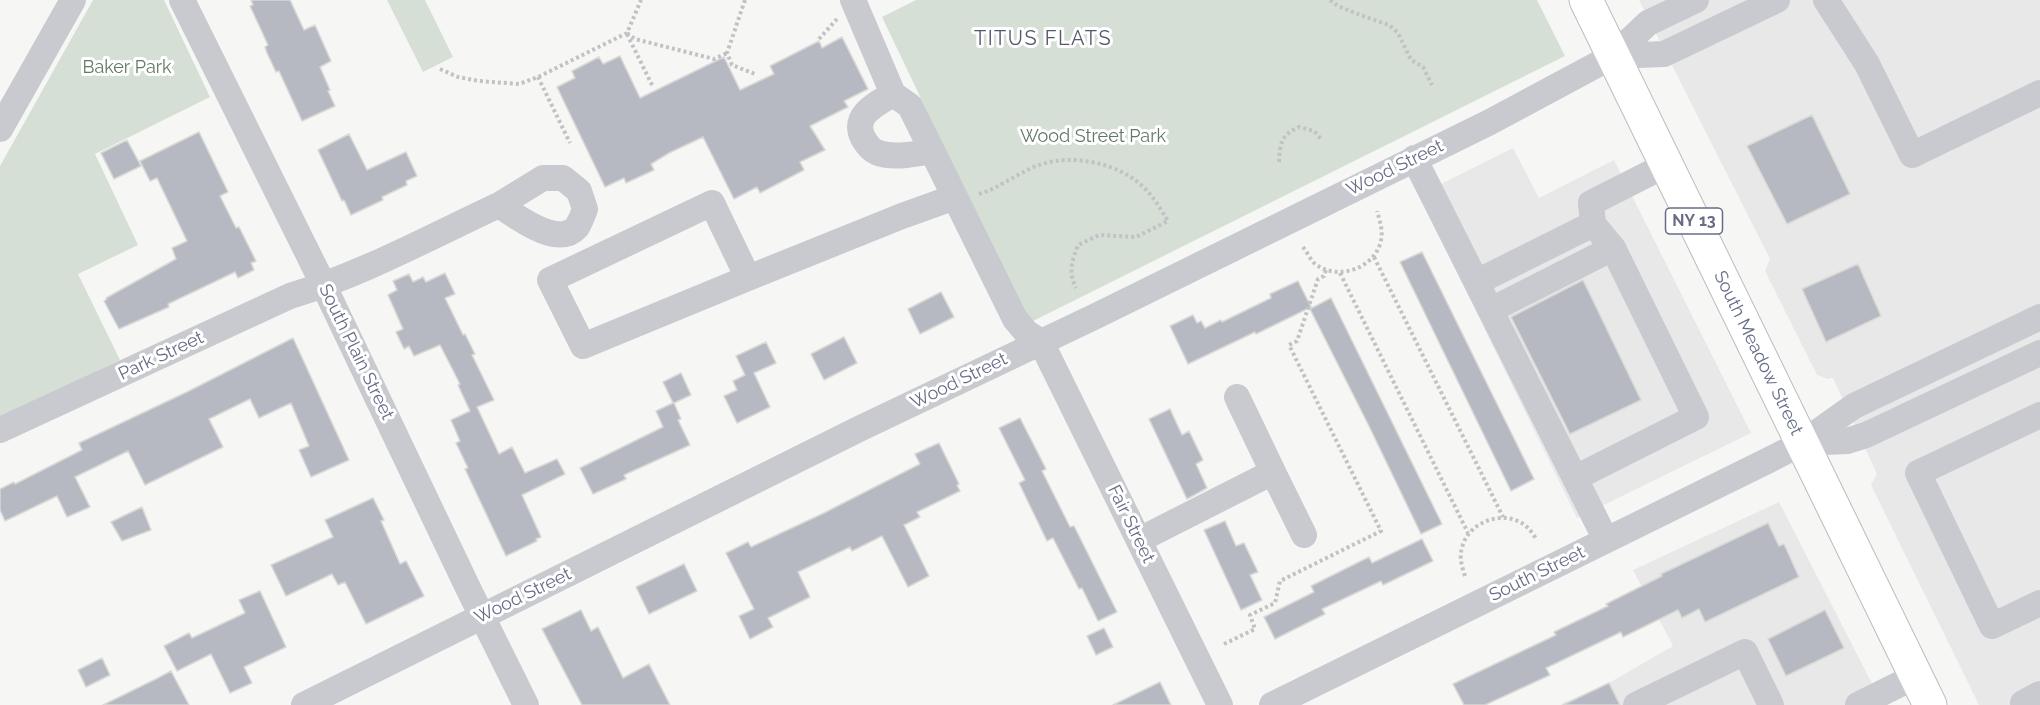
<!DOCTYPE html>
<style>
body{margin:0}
canvas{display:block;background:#f6f7f4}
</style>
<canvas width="2040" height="705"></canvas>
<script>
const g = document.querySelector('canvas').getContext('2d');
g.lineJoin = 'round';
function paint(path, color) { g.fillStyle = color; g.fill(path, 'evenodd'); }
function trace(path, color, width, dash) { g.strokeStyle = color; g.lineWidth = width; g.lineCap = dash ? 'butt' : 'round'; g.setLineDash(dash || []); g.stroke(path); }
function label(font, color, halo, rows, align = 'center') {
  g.font = font + ' Raleway,sans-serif'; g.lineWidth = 6; g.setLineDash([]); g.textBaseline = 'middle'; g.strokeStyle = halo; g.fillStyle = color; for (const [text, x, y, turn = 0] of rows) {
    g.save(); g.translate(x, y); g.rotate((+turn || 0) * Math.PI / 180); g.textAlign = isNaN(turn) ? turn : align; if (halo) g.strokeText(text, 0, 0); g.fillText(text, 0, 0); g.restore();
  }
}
const built = new Path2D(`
 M1639,0H2040V705H1979L1871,485L1877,474L1833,378L1828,379L1817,375L1765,271L1770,259Z
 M1513,148L1539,198L1614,160L1751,433L1577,518L1419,195Z
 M1779,502L1883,705H1562L1561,704L1609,683L1673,646L1633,570Z`);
const green = new Path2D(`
 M93,0H164L210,97L95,154L138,245L78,274L120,360L0,419V166Z
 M387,0H425L453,57L423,72Z
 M916,0H1537L1565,56L1033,321L1023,312L882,17Z`);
const building = new Path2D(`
 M251,0H290L304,30L315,25L331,61L320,67L330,90L328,91L335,106L302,121L279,71L276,72L267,53L265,47L268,45L250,6L253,5Z
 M842,37L868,89L844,101L848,107L810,126L825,150L800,162L804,170L760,193L757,187L734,199L703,137L669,153L651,164L654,170L626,183L624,178L605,187L557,87L575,78L572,71L599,57L603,64L620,56L640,98L724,57L740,90L774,74L770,66L819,41L822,48Z
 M1812,115L1850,194L1787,224L1747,146Z
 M199,132L228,192L220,196L236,228L239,227L256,261L251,263L254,270L238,278L235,272L168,304L169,307L119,329L104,301L107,299L106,298L176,259L172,248L187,241L157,178L150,181L140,161Z
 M349,134L367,170L406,152L417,176L406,181L407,185L382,197L383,200L351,215L344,200L342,201L318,150Z
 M127,140L141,166L114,179L101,153Z
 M1422,252L1534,479L1511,491L1400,262Z
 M1858,264L1881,316L1826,342L1802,289Z
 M445,273L455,294L445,298L463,335L465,334L475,354L472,355L494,400L477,407L499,454L512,447L525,473L557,459L565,474L522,495L541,537L536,539L537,541L506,556L465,469L468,468L456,443L460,441L451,420L470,411L458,385L460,384L440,345L414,356L409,346L404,349L396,332L403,329L388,295L397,290L393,281L409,274L413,282L423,277L426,282Z
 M1583,280L1641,400L1570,434L1511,317Z
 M1298,281L1311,307L1256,334L1255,332L1188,364L1170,326L1193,315L1197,323L1201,321L1205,328L1221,320L1222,322L1271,298L1270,294Z
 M941,292L954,317L920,334L908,309Z
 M1331,298L1442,524L1421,534L1369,426L1310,309Z
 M844,337L857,363L824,380L811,354Z
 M293,338L349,460L311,477L299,450L309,446L291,403L259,418L250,399L209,419L223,447L145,485L128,451L75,477L90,507L67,517L57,496L5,521L0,510V489L14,482L15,484L82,450L79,443L187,392Z
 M766,342L776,363L754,373L770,407L737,423L724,396L737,390L733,381L745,375L736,356Z
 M681,373L691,395L674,403L681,419L678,420L690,445L624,475L626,479L593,494L580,468L663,427L656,411L673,403L663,382Z
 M1170,409L1182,435L1189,431L1203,460L1196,464L1207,488L1187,499L1149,419Z
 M1020,418L1046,469L1042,471L1070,527L1074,526L1117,612L1098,621L1082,588L1079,589L1053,538L1047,541L1019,483L1025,480L999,428Z
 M939,443L959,484L957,485L960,491L917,512L920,517L904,525L929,576L908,587L882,536L852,551L850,547L798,572L810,597L768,618L773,627L750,639L739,616L754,609L726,553L748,542L751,547L822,514L920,464L915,454Z
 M373,498L384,520L381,521L400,564L406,561L424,596L366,624L345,582L338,585L332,574L286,596L271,565L333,537L325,520Z
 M142,507L151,530L122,541L111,522Z
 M1225,521L1236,546L1244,543L1258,572L1250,575L1262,600L1241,610L1204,530Z
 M1768,523L1779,546L1784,544L1799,577L1705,622L1699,609L1682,618L1678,610L1623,637L1621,632L1546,668L1550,675L1485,705H1464L1453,684L1556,635L1554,632L1608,606L1606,604L1662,576L1661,574Z
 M1422,539L1433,561L1383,585L1381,581L1322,609L1325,614L1275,639L1264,617L1314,592L1311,586L1369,557L1372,563Z
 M684,564L697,591L649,614L636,587Z
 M260,591L286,647L244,667L252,683L230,693L211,654L177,671L164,646L189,633L192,638L245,613L239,600Z
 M581,610L591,631L598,627L623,678L649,664L670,705H582L542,629Z
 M1825,610L1844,648L1786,676L1768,639Z
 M1104,628L1113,647L1096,655L1087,636Z
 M102,658L110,675L86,687L78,670Z
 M171,671L189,705H103L158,678Z
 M1160,682L1171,705H1113Z
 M1609,683L1620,705H1563Z`);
const path = new Path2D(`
 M745,0L727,53L732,65L755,74
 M1330,0L1338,6L1360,15L1389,25L1398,33L1411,60L1423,67L1432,85
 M627,33L635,39L714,59L727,53
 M627,34L653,87
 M819,39L837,19
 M440,69L458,77L479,81L519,84L538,77L627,33L641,0
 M538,77L570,143
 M1279,162C1280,143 1281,135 1299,127L1314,131L1322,140
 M979,194C1000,188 1020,171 1042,164C1073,154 1116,163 1140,184C1152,194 1160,208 1168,221L1136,237L1099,235L1078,245C1072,261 1068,272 1076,288
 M1303,247C1307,252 1310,259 1314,263C1335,281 1372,270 1380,244C1384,232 1380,222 1377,211
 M1374,257L1503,517
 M1340,273L1468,533
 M1465,576C1462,567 1459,558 1462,548C1468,520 1509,507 1529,529C1532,532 1535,537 1537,540
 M1224,644L1255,629L1250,615L1275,603L1280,581L1381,531L1289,345L1297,341L1318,279L1324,276L1326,270`);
const minor = new Path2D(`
 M182,0L324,286L469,590L526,705
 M853,0L893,94
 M1826,0L1867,64L1912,155L2040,93
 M1613,56L1664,54L1777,0
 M0,129L73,0
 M932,151C915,154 892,159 876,152C871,150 866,143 863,138C852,115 876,104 893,94L910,106L1015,319L1026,332L1041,342L1220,705
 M1414,158L1606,540
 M543,178H563L579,191L585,209C583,215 580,222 577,227C558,249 516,216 499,205Z
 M1593,224L1591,203L1666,165
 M748,278L583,346L550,280L712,203L748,278L902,216L955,197
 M1477,282L1593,224L1613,248L1696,417L1575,478
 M1491,310L1613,248
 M1237,397L1273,472
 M2040,415L1918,473L1992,626L2040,603
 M0,430L290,296C363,274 430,237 499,205
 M1802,443L1847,441L1866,435L2040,353
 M1139,540L1273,472L1304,535
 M304,705L861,428L1096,316L1490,122L1613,56L1648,23L1696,0
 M1272,705L1769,460L1802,443L1854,406L2040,317
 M1636,705L1745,652L1771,705
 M1858,705L1916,676
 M2024,705L2023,703L2040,694`);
const highway = new Path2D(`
 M1586,0L1930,705`);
const shields = [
 [1694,221,57]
];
const shieldNames = [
 ["NY 13",1694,221]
];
const parkNames = [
 ["Baker Park",127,68],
 ["Wood Street Park",1093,137]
];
const streetNames = [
 ["Wood Street",1395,168,-26],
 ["South Plain Street",356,352,64],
 ["South Meadow Street",1758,353,64],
 ["Park Street",161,356,-25],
 ["Wood Street",959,381,-26],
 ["Fair Street",1131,524,64],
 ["South Street",1537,574,-26],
 ["Wood Street",523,596,-26]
];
const neighbourhoodNames = [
 ["TITUS FLATS",1043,39]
];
paint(built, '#e7e8e7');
paint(green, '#d5dfd5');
paint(building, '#b6b9c1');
trace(building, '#d8d9d6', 1.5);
trace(highway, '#bbbcc0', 35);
trace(path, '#c2c2c5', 4, [3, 3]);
trace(minor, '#c9cacf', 26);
trace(highway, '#fff', 33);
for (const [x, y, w] of shields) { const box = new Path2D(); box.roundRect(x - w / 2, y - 13, w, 26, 4.5); g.fillStyle = '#fff'; g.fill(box); trace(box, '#656c86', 1.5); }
label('bold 16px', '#656c86', null, shieldNames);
label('18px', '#607864', '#fff', parkNames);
label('18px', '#656c86', '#fff', streetNames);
g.letterSpacing = '1.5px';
label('20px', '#53586a', '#fff', neighbourhoodNames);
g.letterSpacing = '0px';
</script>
